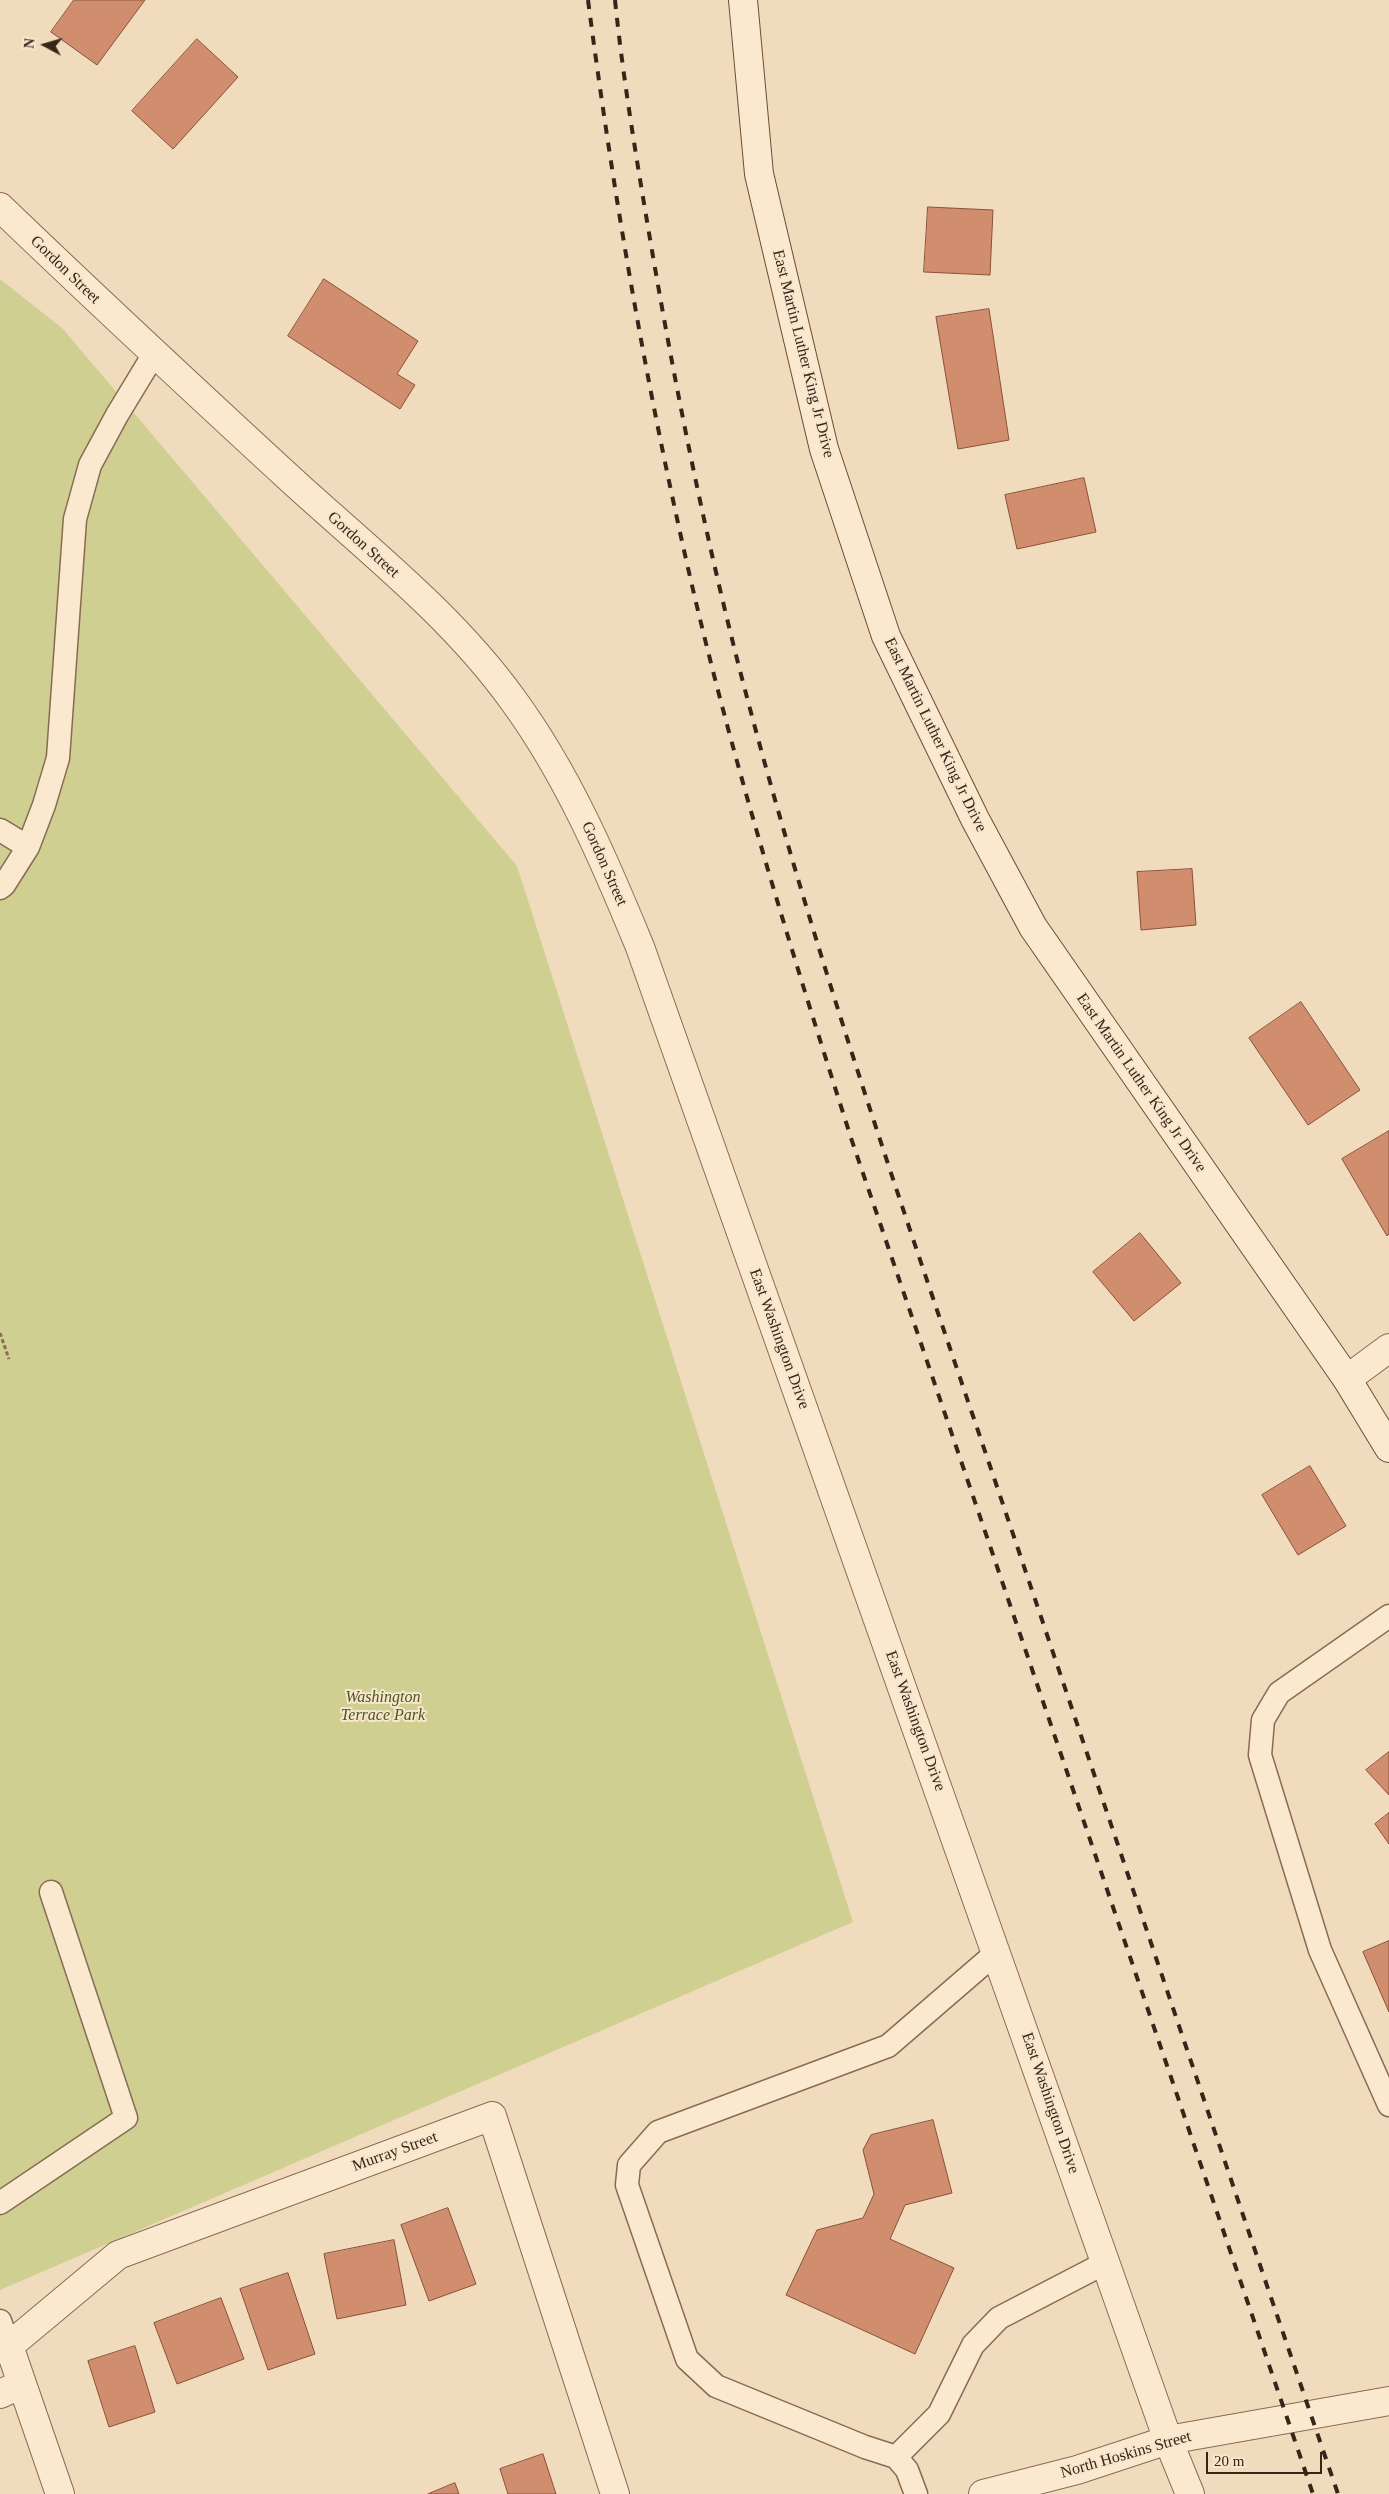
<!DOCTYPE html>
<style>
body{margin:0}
#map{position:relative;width:1389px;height:2494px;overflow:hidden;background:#f0dbbc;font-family:Georgia,serif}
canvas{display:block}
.north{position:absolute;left:20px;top:20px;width:50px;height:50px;-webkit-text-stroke:4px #f7e6cc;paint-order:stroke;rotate:276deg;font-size:14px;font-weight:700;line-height:20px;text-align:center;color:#37251a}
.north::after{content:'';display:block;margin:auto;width:18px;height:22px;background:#37251a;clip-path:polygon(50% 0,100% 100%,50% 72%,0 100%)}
.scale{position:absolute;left:1206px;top:2452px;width:116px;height:22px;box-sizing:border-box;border:2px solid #37251a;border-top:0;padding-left:6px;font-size:15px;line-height:18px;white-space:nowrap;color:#37251a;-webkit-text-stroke:4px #f7e6cc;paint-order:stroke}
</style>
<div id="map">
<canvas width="1389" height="2494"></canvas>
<div class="north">N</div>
<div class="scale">20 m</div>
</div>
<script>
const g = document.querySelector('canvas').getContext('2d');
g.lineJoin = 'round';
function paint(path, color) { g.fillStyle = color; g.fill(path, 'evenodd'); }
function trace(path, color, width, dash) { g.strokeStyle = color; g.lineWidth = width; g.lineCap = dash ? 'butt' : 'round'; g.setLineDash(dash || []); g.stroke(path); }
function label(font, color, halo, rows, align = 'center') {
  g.font = font + ' Georgia,serif'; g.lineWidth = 4; g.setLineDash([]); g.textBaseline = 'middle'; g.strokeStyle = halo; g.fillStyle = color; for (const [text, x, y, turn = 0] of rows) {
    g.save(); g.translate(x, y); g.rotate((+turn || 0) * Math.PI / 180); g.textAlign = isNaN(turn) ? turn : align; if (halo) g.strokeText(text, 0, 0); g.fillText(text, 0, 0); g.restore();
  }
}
const green = new Path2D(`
 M0,279L63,329L517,866L853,1922L0,2290Z`);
const building = new Path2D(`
 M74,0H145L97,65L51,32Z
 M197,39L238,77L173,149L132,111Z
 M928,207L993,210L990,275L924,272Z
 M324,279L418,341L397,374L415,385L400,409L288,336Z
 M989,309L1009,440L958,449L936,317Z
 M1084,478L1096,532L1017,549L1005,495Z
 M1192,869L1196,925L1141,930L1137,872Z
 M1301,1002L1360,1090L1308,1125L1249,1038Z
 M1389,1131V1234L1387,1236L1342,1159Z
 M1140,1233L1181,1283L1134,1321L1093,1272Z
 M1310,1466L1346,1526L1298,1555L1262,1495Z
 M1389,1752V1795L1366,1770Z
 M1389,1813V1844L1375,1824Z
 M1389,1941V2012L1363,1952Z
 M933,2120L952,2193L905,2205L890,2239L954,2268L915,2354L786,2295L817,2230L863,2218L874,2194L863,2150L871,2135Z
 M448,2208L476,2284L429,2301L401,2225Z
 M394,2240L406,2305L337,2319L324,2254Z
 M288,2273L315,2354L268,2370L240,2289Z
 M221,2298L244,2359L177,2384L154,2323Z
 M135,2346L155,2412L109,2427L88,2361Z
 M543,2454L556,2494H508L500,2469Z
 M455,2483L459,2494H428Z`);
const path = new Path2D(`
 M0,1333L9,1359`);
const service = new Path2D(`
 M0,830L28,847
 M0,888L4,885L28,847L44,805L58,758L75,519L90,465L117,415L154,354
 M1389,1616L1279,1693L1263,1720L1260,1755L1320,1950L1389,2105
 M0,2203L126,2118L51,1892
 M0,2321L9,2346
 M896,2457L939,2414L973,2345L999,2318L1105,2263
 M916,2494L907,2470L896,2457L865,2447L716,2386L687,2359L627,2185L629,2165L658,2132L888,2046L997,1952`);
const minor = new Path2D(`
 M1347,1379L1389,1348
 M0,2394L22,2384
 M60,2494L9,2346L118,2255L492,2116L615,2494
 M983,2494L1077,2470L1168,2440`);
const tertiary = new Path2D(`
 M0,207C98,301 198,394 298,486C372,553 454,618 513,700C568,775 605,862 640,947L1168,2440L1190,2494
 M1168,2440L1389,2401`);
const secondary = new Path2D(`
 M743,0L759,174L824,449L886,636L975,819L1033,927L1347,1379L1389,1448`);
const rail = new Path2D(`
 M588,0C611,176 640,350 678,523C723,732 787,937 852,1141L1313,2494
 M615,0C623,78 636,156 649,233C673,375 701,516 736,655C806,930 899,1198 990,1466C1106,1809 1221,2152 1338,2494`);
const streetNames = [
 ["Gordon Street",65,270,44],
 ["East Martin Luther King Jr Drive",803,354,76],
 ["Gordon Street",363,545,42],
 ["East Martin Luther King Jr Drive",935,735,64],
 ["Gordon Street",604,864,66],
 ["East Martin Luther King Jr Drive",1141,1083,55],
 ["East Washington Drive",779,1339,70],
 ["East Washington Drive",915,1721,70],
 ["East Washington Drive",1050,2103,71],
 ["Murray Street",395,2152,-20],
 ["North Hoskins Street",1126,2455,-16]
];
const parkNames = [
 ["Washington",383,1698],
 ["Terrace Park",383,1716]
];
paint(green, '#cecf90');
paint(building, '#d18e6f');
trace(building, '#8a5039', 1);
trace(service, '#896b55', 25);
trace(minor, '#896b55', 30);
trace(tertiary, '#896b55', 30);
trace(secondary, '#6a4c38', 30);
trace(path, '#896b55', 3, [4, 2.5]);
trace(service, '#fbe9cf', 22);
trace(minor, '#fbe9cf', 28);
trace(tertiary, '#fbe9cf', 28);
trace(secondary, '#fbe9cf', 28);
trace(rail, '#37251a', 4, [9, 9]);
label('16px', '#37251a', '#f7e6cc', streetNames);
label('italic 16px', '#4d5520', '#f7e6cc', parkNames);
</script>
